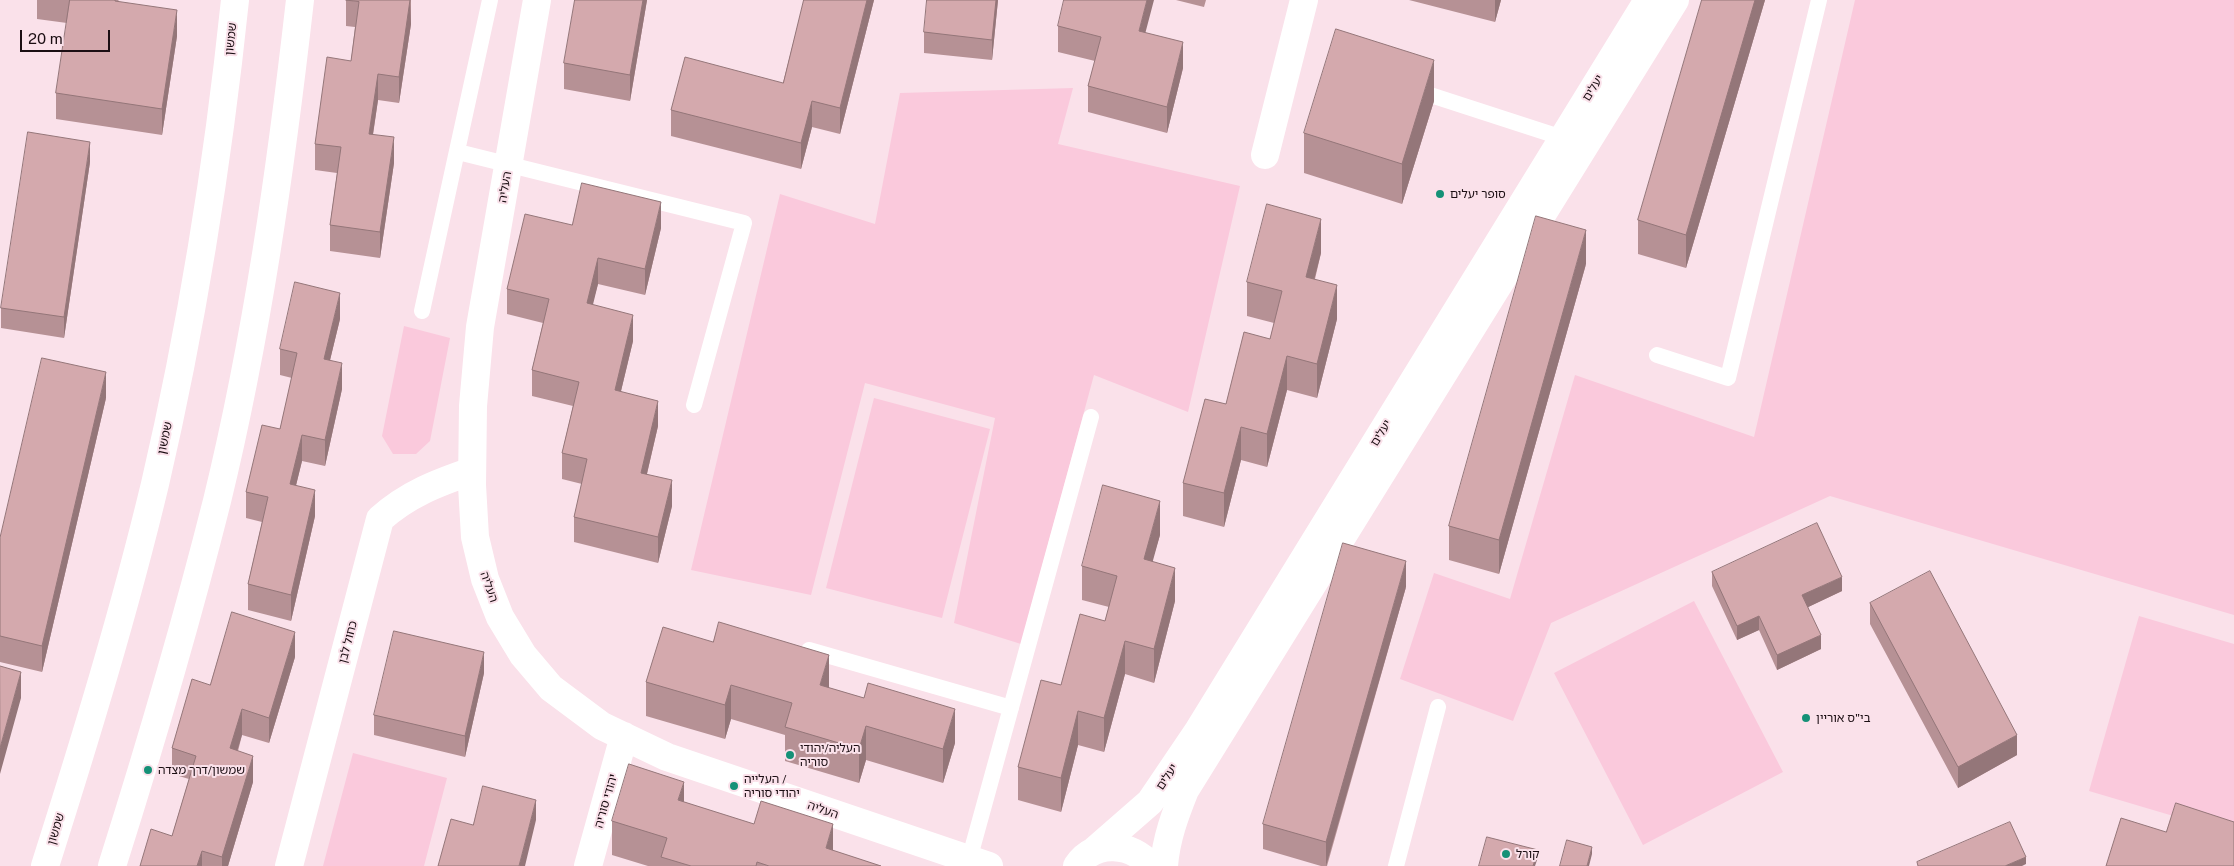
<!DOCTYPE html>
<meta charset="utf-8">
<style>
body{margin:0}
#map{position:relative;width:2234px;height:866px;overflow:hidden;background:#fae1ea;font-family:"Public Sans",sans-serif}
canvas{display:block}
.scale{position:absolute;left:20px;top:30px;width:90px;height:22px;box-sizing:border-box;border:2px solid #1b0e13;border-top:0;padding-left:6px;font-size:15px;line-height:18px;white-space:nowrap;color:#1b0e13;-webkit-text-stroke:4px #fae1ea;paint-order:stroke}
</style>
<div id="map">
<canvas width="2234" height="866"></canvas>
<div class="scale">20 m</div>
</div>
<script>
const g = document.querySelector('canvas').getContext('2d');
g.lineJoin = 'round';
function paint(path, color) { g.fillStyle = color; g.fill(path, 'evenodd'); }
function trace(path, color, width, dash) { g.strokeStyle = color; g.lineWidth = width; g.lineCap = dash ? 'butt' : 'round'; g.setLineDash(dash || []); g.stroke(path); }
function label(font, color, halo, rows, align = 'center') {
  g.font = font + ' "Public Sans","Noto Sans Hebrew",sans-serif'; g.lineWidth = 4; g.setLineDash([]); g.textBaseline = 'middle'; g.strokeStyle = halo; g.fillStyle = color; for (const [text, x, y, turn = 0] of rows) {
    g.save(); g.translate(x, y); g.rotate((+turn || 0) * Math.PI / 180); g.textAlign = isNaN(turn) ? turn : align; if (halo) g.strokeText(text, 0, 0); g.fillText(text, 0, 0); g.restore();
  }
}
const green = new Path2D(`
 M1855,0H2234V615L1830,496L1551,623L1513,721L1400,679L1434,573L1510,599L1575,375L1754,437Z
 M1073,88L1058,144L1240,186L1188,412L1094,375L1021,644L954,623L995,418L865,383L811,595L691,570L780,194L875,224L900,93Z
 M404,326L450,338L430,441L416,454H393L382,436Z
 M874,398L990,429L942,618L826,588Z
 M1694,601L1783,772L1643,845L1554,673Z
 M2139,616L2234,644V834L2089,791Z
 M353,753L447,778L424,866H323Z`);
const service = new Path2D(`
 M1412,89L1563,138
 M458,152L744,223L694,405
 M422,311L490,0
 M1657,355L1728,378L1819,0
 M809,650L1011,708
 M969,860L1091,417
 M1396,866L1438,707`);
const minor = new Path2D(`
 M537,0L480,327L473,406L472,485L475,537L485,579L500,617L523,655L551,688L602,726L667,757L989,866
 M1265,155L1304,0
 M289,866L380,519C408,494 437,483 472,471
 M588,866L624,736`);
const tertiary = new Path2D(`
 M1095,850L1150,802L1198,731L1648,0
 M1077,866C1095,839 1132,843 1151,866
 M1164,866C1166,839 1175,815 1185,790L1675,0`);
const secondary = new Path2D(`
 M45,866C85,740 124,613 155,484C192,325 218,163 235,0
 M112,866C150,746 186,624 217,501C257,337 281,168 300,0`);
const wall = new Path2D(`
 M37,0H119L118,1L177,36L162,135L56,119V93L67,23L37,19Z
 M346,0H411V24L399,103L378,100L373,135L394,163L380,258L330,251V225L337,173L315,170V144L351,61L355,27L346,26Z
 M575,0H647L630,101L564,89V63Z
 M804,0H874L840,134L812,127L801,169L671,136V110L783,83Z
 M998,0L992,60L924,53V32Z
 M1176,0H1206L1204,7Z
 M1409,0H1501L1495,22Z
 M1702,0H1765L1686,268L1638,254V220Z
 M1058,26L1145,32L1183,68L1167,133L1088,112V86L1095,61L1058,52Z
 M1434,101L1402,204L1304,173V133Z
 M90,162L64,338L1,328V308Z
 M572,225L661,228L645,295L598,284L592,305L633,341L621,391L658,426L647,474L672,506L658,563L574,542V517L582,484L562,479V453L573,406L532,396V370L543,323L507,314V289Z
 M1321,253L1315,279L1337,319L1317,398L1287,390L1267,467L1241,460L1224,527L1183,516V483L1226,404L1270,339L1274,323L1247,316V282Z
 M1586,264L1499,574L1449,560V526Z
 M340,319L330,360L342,389L325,466L302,461L296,485L315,516L291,621L248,610V584L262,522L246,518V492L280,429L292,378L280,375V349Z
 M106,398L42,672L0,662V538Z
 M1160,535L1152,561L1175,601L1154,683L1125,674L1104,752L1078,745L1061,812L1018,800V767L1061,685L1105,621L1109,607L1082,600V566Z
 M1712,572L1842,591L1808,607L1821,649L1777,670L1759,630L1737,640L1712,586Z
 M1406,587L1327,866H1321L1263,849V824Z
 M1870,603L2017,755L1958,788L1870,624Z
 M295,657L269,743L242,735L238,751L253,782L228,866H140L172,836L189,779L172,774V748L210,685Z
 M484,673L465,757L374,735V715Z
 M646,682L829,688L864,698L955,743L943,783L866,760L859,783L785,761V735L731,719L725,739L646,716Z
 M684,802L833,851L881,866H648L612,855V821Z`);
const shadedWall = new Path2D(`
 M410,0L411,24L399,103V77Z
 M643,0H647L630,101V75Z
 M867,0H874L840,134V108Z
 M996,0H998L992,60V40Z
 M1147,0H1154L1139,57V31Z
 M1495,0H1501L1495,22Z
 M1755,0H1765L1686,268V235Z
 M177,10V36L162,135V109Z
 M1183,42V68L1167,133V107Z
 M1434,60V101L1402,204V164Z
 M378,74V100L369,160V134Z
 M812,101V127L801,169V143Z
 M394,137V163L380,258V232Z
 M90,142V162L64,338V317Z
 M661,202V228L645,295V269Z
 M1321,219V253L1306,311V277Z
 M1586,230V264L1499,574V540Z
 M598,258V284L587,329V303Z
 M1337,285V319L1317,398V364Z
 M340,293V319L324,385V359Z
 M633,315V341L615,416V390Z
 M1287,356V390L1267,467V434Z
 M342,363V389L325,466V440Z
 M106,372V398L42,672V646Z
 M658,401V426L641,499V473Z
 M1241,427V460L1224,527V493Z
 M302,435V461L290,510V484Z
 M672,480V506L658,563V537Z
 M315,490V516L291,621V595Z
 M1160,501V535L1144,593V559Z
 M1406,561V587L1326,866V842Z
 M1175,568V601L1154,683V649Z
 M1842,577V591L1802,610V595Z
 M1759,616V630L1737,640V626Z
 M295,632V657L269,743V718Z
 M1821,635V649L1777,670V655Z
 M1125,641V674L1104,752V718Z
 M484,652V673L465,757V736Z
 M829,655V689L820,685Z
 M21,672V698L0,774V748Z
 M731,685V719L725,739V705Z
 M242,709V735L230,774V748Z
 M955,709V743L943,783V749Z
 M1078,711V745L1061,812V778Z
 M866,726V760L859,783V749Z
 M2017,735V755L1958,788V767Z
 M253,756V782L228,866H222V857Z
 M684,782V815L678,800Z
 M536,800V820L525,866H519Z
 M833,824V858L826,848Z
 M1592,847V854L1589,866H1587Z
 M1538,850V857L1535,866H1533Z
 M202,851V866H197Z
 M2026,857V864L2022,866H2005Z`);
const building = new Path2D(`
 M70,0H115V1L177,10L162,109L56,93Z
 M346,0H410L399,77L378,74L369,134L394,137L380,232L330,225L341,147L315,144L327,57L351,61L359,2Z
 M575,0H643L630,75L564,63Z
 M804,0H867L840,108L812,101L801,143L671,110L685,57L783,83Z
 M927,0H996L992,40L924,32Z
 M1064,0H1147L1139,31L1183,42L1167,107L1088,86L1101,37L1058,26Z
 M1702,0H1755L1686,235L1638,220Z
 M1336,29L1434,60L1402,164L1304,133Z
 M28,132L90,142L64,317L1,308Z
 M582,183L661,202L645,269L598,258L587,303L633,315L615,390L658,401L641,473L672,480L658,537L574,517L587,459L562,453L579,382L532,370L549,299L507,289L525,214L572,225Z
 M1267,204L1321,219L1306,277L1337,285L1317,364L1287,356L1267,434L1241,427L1224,493L1183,483L1205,399L1226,404L1244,332L1270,339L1282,291L1247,282Z
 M1536,216L1586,230L1499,540L1449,526Z
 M295,282L340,293L324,359L342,363L325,440L302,435L290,484L315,490L291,595L248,584L268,497L246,492L262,425L280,429L297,353L280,349Z
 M42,358L106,372L42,646L0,636V538Z
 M1103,485L1160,501L1144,559L1175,568L1154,649L1125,641L1104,718L1078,711L1061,778L1018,767L1041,680L1061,685L1080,614L1105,621L1117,576L1082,566Z
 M1817,523L1842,577L1802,595L1821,635L1777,655L1759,616L1737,626L1712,572Z
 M1343,543L1406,561L1326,842L1263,824Z
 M1930,571L2017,735L1958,767L1870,603Z
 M232,612L295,632L269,718L242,709L230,748L253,756L222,857L202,851L197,866H140L151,829L172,836L196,756L172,748L192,679L210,685Z
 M719,622L829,655L820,685L864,698L868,683L955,709L943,749L866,726L859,749L785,727L792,703L731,685L725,705L646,682L663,627L713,642Z
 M394,631L484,652L465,736L374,715Z
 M0,666L21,672L0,748Z
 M629,764L684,782L678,800L754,824L761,801L833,824L826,848L881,866H769L757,862L756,866H691L661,857L667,838L612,821Z
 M483,786L536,800L519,866H438L451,819L473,825Z
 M2176,803L2234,822V866H2106L2121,818L2166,832Z
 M2010,822L2026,857L2005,866H1918L1917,862Z
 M1487,837L1538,850L1533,866H1479Z
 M1567,840L1592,847L1587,866H1560Z`);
const markers = [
 [1440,194,5,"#159177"],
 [1806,718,5,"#159177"],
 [790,755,5,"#159177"],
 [148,770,5,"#159177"],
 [734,786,5,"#159177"],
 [1506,854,5,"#159177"]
];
const streetNames = [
 ["שמשון",231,39,-84],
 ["יעלים",1593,88,-58],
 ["העליה",505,187,-80],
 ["יעלים",1381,433,-58],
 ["שמשון",165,438,-78],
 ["העליה",489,587,71],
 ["כחול לבן",348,642,-75],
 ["יעלים",1167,777,-56],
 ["יהודי סוריה",606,801,-74],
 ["העליה",823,810,19],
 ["שמשון",56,829,-73]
];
const poiNames = [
 ["סופר יעלים",1450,194],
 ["בי\"ס אוריין",1816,718],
 ["העליה/יהודי",800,748],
 ["סוריה",800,762],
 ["שמשון/דרך מצדה",158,770],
 ["העלייה /",744,779],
 ["יהודי סוריה",744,793],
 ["קורל",1516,854]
];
paint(green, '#fac9dc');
trace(service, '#fff', 16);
trace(minor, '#fff', 28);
trace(tertiary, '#fff', 28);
trace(secondary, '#fff', 28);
paint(wall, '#b69195');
paint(shadedWall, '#947679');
paint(building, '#d4a9ad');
trace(building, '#947679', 1);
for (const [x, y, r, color] of markers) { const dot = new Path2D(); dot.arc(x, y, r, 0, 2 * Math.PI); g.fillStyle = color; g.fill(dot); trace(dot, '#fae1ea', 2); }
label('12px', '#1b0e13', '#fae1ea', streetNames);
label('12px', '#1b0e13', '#fae1ea', poiNames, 'left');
</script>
